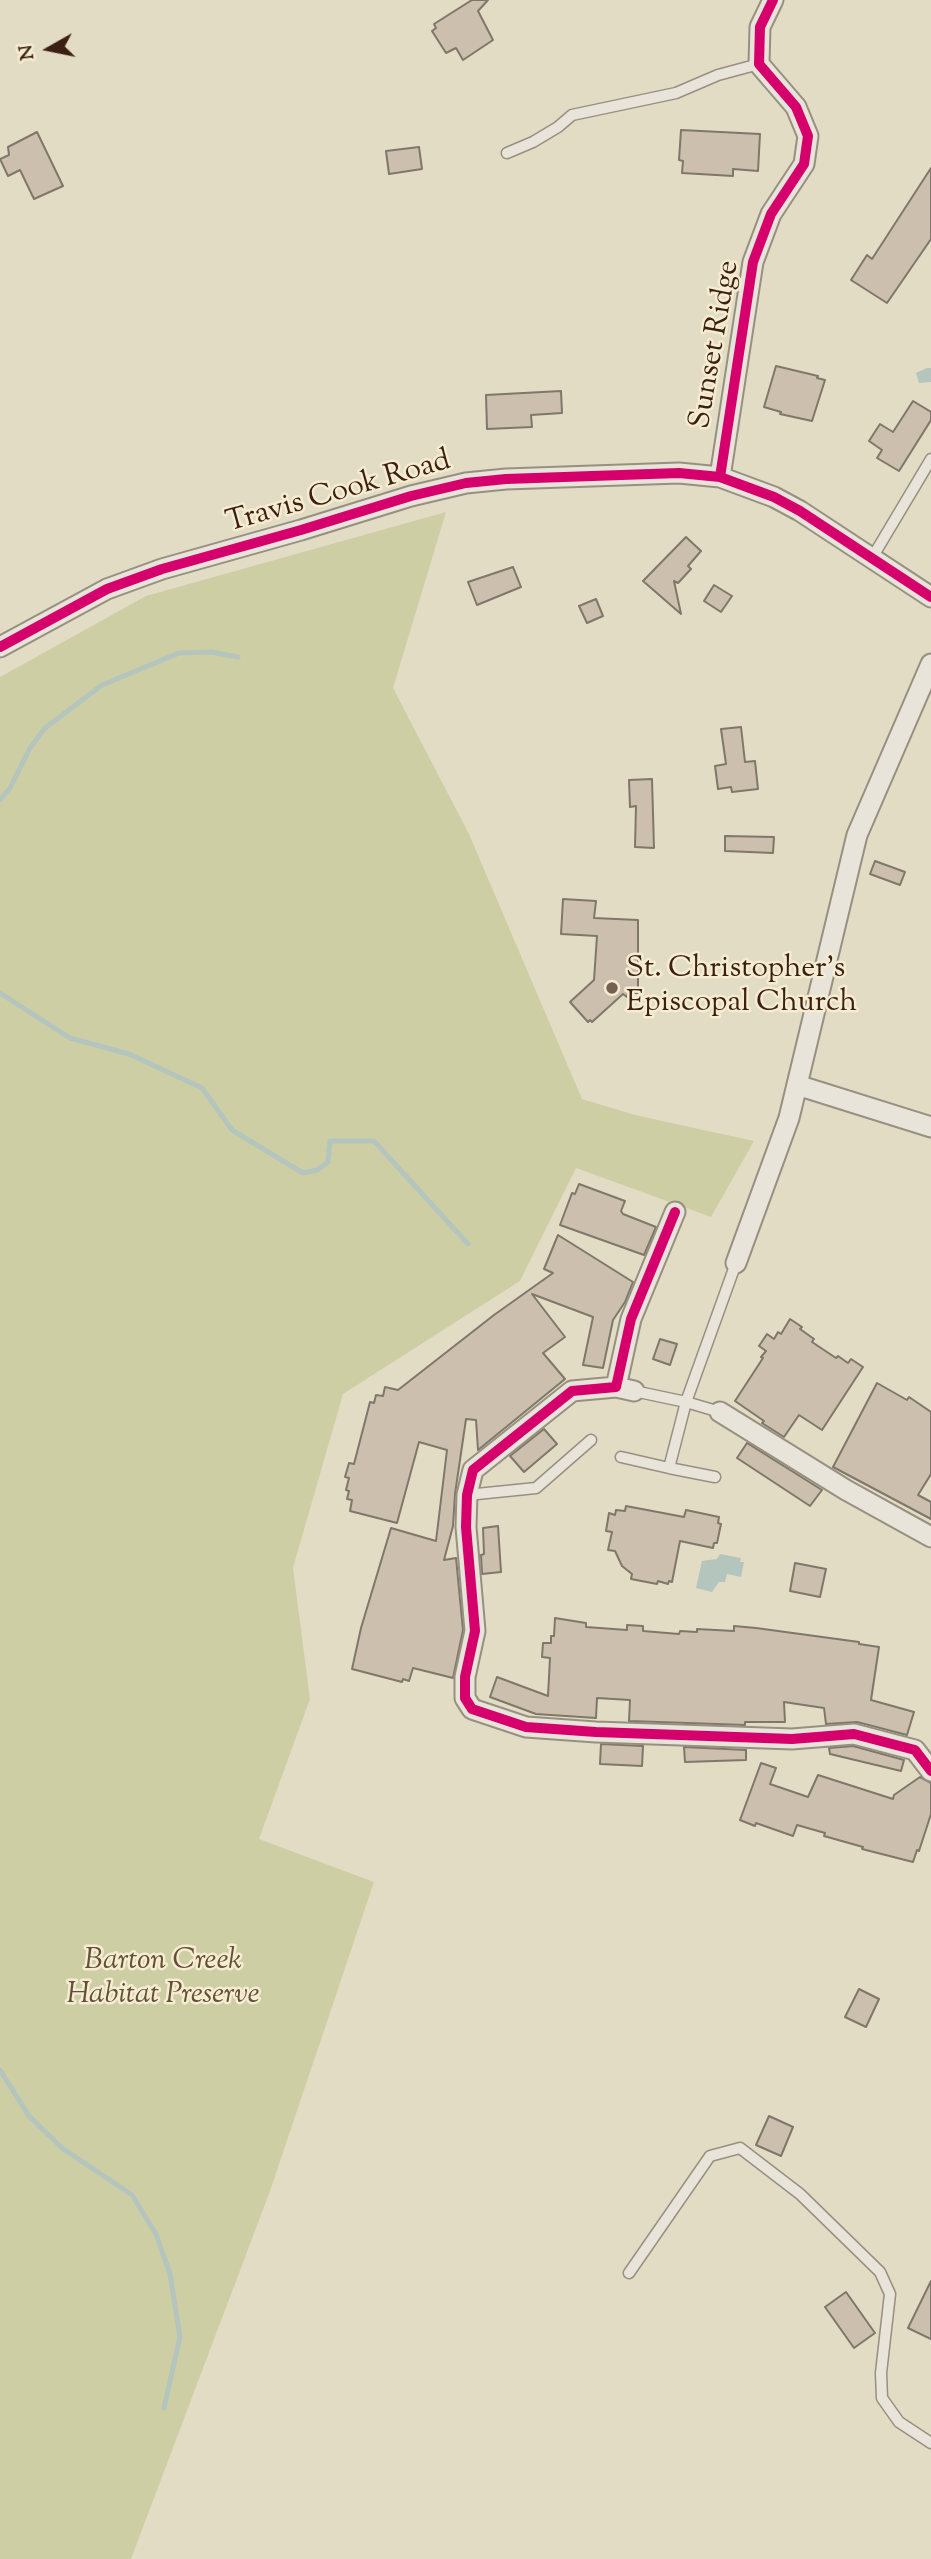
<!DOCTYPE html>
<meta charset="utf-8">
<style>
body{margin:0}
#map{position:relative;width:931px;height:2559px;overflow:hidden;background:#e2dcc5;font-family:"Sorts Mill Goudy",serif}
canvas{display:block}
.north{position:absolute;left:14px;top:14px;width:70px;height:70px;-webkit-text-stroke:5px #f5ecd1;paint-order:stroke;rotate:261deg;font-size:19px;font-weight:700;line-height:28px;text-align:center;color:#3b1f13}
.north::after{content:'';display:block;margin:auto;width:24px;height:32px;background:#3b1f13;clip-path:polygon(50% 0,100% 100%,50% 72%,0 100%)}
</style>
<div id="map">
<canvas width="931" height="2559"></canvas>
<div class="north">N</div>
</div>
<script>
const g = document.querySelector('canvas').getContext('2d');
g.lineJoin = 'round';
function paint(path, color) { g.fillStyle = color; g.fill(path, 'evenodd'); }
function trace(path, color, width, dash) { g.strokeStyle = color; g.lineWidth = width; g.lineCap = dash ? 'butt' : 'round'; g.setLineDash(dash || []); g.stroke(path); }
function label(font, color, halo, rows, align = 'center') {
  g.font = font + ' "Sorts Mill Goudy",serif'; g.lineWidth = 5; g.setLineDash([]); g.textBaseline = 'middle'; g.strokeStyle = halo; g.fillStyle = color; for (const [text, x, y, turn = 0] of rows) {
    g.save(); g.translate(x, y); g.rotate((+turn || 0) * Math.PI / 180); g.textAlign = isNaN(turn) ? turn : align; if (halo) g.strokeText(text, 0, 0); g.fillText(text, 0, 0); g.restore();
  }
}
const green = new Path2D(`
 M446,512L393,688L469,834L582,1099L635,1115L754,1141L711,1217L576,1168L520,1281L343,1394L293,1568L310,1699L259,1839L374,1882L270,2191L131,2559H0V677L146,596Z`);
const water = new Path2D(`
 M927,368H931V382L919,383L916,373Z
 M720,1554L741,1558L740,1562H744L741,1577L727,1574L725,1582H719L712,1592L696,1588L702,1561L717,1559Z`);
const stream = new Path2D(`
 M0,800L10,788L30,748L45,728L102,685L179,653L211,652L238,657
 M0,993L70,1038L129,1054L202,1088L232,1130L303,1173L317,1170L328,1162L330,1141H374L468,1244
 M0,2070L29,2116L62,2148L132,2195L156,2234L170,2274L180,2337L164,2408`);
const building = new Path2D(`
 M472,0H488L478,11L493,40L463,60L456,48L446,53L432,31L436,28L434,24Z
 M681,130L760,134L758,171L733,169V176L682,173L683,161L679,160Z
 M37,132L63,186L34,199L20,170L8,176L0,159L9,155L8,147Z
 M419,147L422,169L389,174L386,151Z
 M931,168V239L887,303L851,280L867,255L872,259Z
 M776,366L818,376L817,378L825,380L812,421L780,414L781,412L764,407Z
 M561,391L562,413L531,415L532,427L487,429L486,395Z
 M913,401L931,412V420L899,471L877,458L882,450L869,441L880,424L893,432Z
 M686,537L701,551L688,566L691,569L678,583L674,581L681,614L643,581Z
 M513,567L521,587L477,605L468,582Z
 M714,585L732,596L721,612L704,601Z
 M596,599L603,616L587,623L579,606Z
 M741,727L745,762L755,761L758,789L732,792L731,787L718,789L715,766L726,764L721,729Z
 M652,779L654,848L635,847L636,806L630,807L629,780Z
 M725,836L774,837L773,853L725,851Z
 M875,861L905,872L900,885L870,874Z
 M563,899L596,901L594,918L638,920V993H628L627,997L623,994L592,1022L590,1020L588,1022L570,1002L594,980L597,936L561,934Z
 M579,1184L625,1201L621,1211L623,1214L656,1227L644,1255L560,1225L572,1193L575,1194Z
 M558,1235L633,1282L625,1302L613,1320L603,1368L583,1365L593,1317L532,1294L565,1337L543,1353L565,1379L478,1450L476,1420L466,1419L455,1494L453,1526L444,1560L456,1558L463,1630L453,1678L413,1668L409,1681L403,1679L402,1682L352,1669L361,1628L391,1528L436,1541L447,1450L419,1442L397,1523L350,1511L352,1500L347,1499L349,1491L346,1490L349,1478L345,1477L349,1463L354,1464L370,1402L374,1403L376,1395L383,1396L385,1387L398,1390L494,1315L553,1273L544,1269Z
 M790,1319L802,1327L800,1329L814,1339L812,1342L836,1358L838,1356L848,1363L851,1359L863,1367L822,1430L799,1415L784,1437L762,1423L764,1421L735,1401L763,1358L761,1357L766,1351L759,1346L767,1334L774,1339L778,1332L781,1334Z
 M660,1339L677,1344L670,1365L653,1359Z
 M877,1383L907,1400L909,1397L931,1412V1474L918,1495L931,1502V1519L833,1467Z
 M544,1429L557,1444L524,1472L510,1456Z
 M747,1443L822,1490L810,1506L737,1458Z
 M626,1506L684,1517L686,1510L719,1517L718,1523L721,1524L717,1543H714L713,1548L680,1541L672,1582L669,1581L668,1584L658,1581L657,1584L631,1579L632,1574L622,1566L615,1551L608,1550L612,1532L606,1531L609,1513L615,1515L616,1510L625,1511Z
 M498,1526L501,1572L482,1574L481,1555L484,1554L483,1528Z
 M795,1563L826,1569L820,1597L790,1591Z
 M555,1618L586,1623V1627L627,1630V1625L643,1626V1631L679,1634L680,1631L697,1632V1629L734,1631V1626L756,1628L859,1642V1644L879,1647L871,1700L914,1712L907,1735L857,1722L826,1724L824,1708L784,1702L785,1722H745V1725L629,1721L630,1700L597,1698L596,1718L536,1714L490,1697L497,1677L548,1696L550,1658L542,1657L543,1643H551V1636H554Z
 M601,1744L643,1746L642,1766L600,1764Z
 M853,1746L904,1760L901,1771L830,1754L829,1748Z
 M684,1747L746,1750V1760L685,1762Z
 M761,1763L776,1768L770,1784L808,1797L818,1775L893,1799L894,1795L920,1777L931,1783V1814L919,1851L917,1850L913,1862L862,1849L863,1847L824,1836L825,1833L797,1825L793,1836L756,1823L755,1826L740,1820Z
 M859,1989L879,1999L866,2027L845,2017Z
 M769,2116L793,2127L781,2156L756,2145Z
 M931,2281V2339L908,2328Z
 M846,2292L875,2333L854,2348L825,2307Z`);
const lane = new Path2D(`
 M507,153L533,142L558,127L572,115L676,93L718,75L759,64
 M872,558L931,459
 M634,1391L686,1402L736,1263
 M621,1457L669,1468L686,1402L720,1412
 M669,1468L715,1477
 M467,1495L536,1488L591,1440
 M629,2273L710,2156L740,2148L800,2194L880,2272L890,2294L881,2373L882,2398L899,2422L931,2443`);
const street = new Path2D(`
 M720,477L753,262L771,214L804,164L808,136L796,107L759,64L760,27L773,0
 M0,647L107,589L162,569L301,530L411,496L466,483L506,479L679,473L720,477L774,497L800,511L931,597
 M797,1085L931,1127
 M675,1212L631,1319L616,1387L572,1391L473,1470L467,1495L466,1527L475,1631L465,1677V1698L472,1709L526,1727L596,1732L792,1739L854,1734L915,1750L931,1771
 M736,1263L789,1118L857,835L931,664
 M616,1387L634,1391
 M720,1412L846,1490L931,1537`);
const cycleway = new Path2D(`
 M720,477L753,262L771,214L804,164L808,136L796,107L759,64L760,27L773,0
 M0,647L107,589L162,569L301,530L411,496L466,483L506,479L679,473L720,477L774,497L800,511L931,597
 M675,1212L631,1319L616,1387L572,1391L473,1470L467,1495L466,1527L475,1631L465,1677V1698L472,1709L526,1727L596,1732L792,1739L854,1734L915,1750L931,1771`);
const markers = [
 [612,988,7,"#756151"]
];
const streetNames = [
 ["Sunset Ridge",717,345,-80],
 ["Travis Cook Road",339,494,-16]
];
const poiNames = [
 ["St. Christopher’s",626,971],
 ["Episcopal Church",626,1005]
];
const parkNames = [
 ["Barton Creek",163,1963],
 ["Habitat Preserve",163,1997]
];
paint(green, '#cecea5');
paint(water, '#b3c5bd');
trace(stream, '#b3c5bd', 5);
paint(building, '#cdbfad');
trace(building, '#7f776a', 2);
trace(lane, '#979081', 13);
trace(street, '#979081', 23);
trace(lane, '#e8e4d9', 10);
trace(street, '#e8e4d9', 19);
trace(cycleway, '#d6006c', 10);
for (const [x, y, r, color] of markers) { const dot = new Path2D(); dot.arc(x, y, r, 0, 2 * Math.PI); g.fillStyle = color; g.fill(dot); trace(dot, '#f5ecd1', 2.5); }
label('30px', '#3b1f13', '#f5ecd1', streetNames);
label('30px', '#3b1f13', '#f5ecd1', poiNames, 'left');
label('italic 30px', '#625037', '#f5ecd1', parkNames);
</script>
